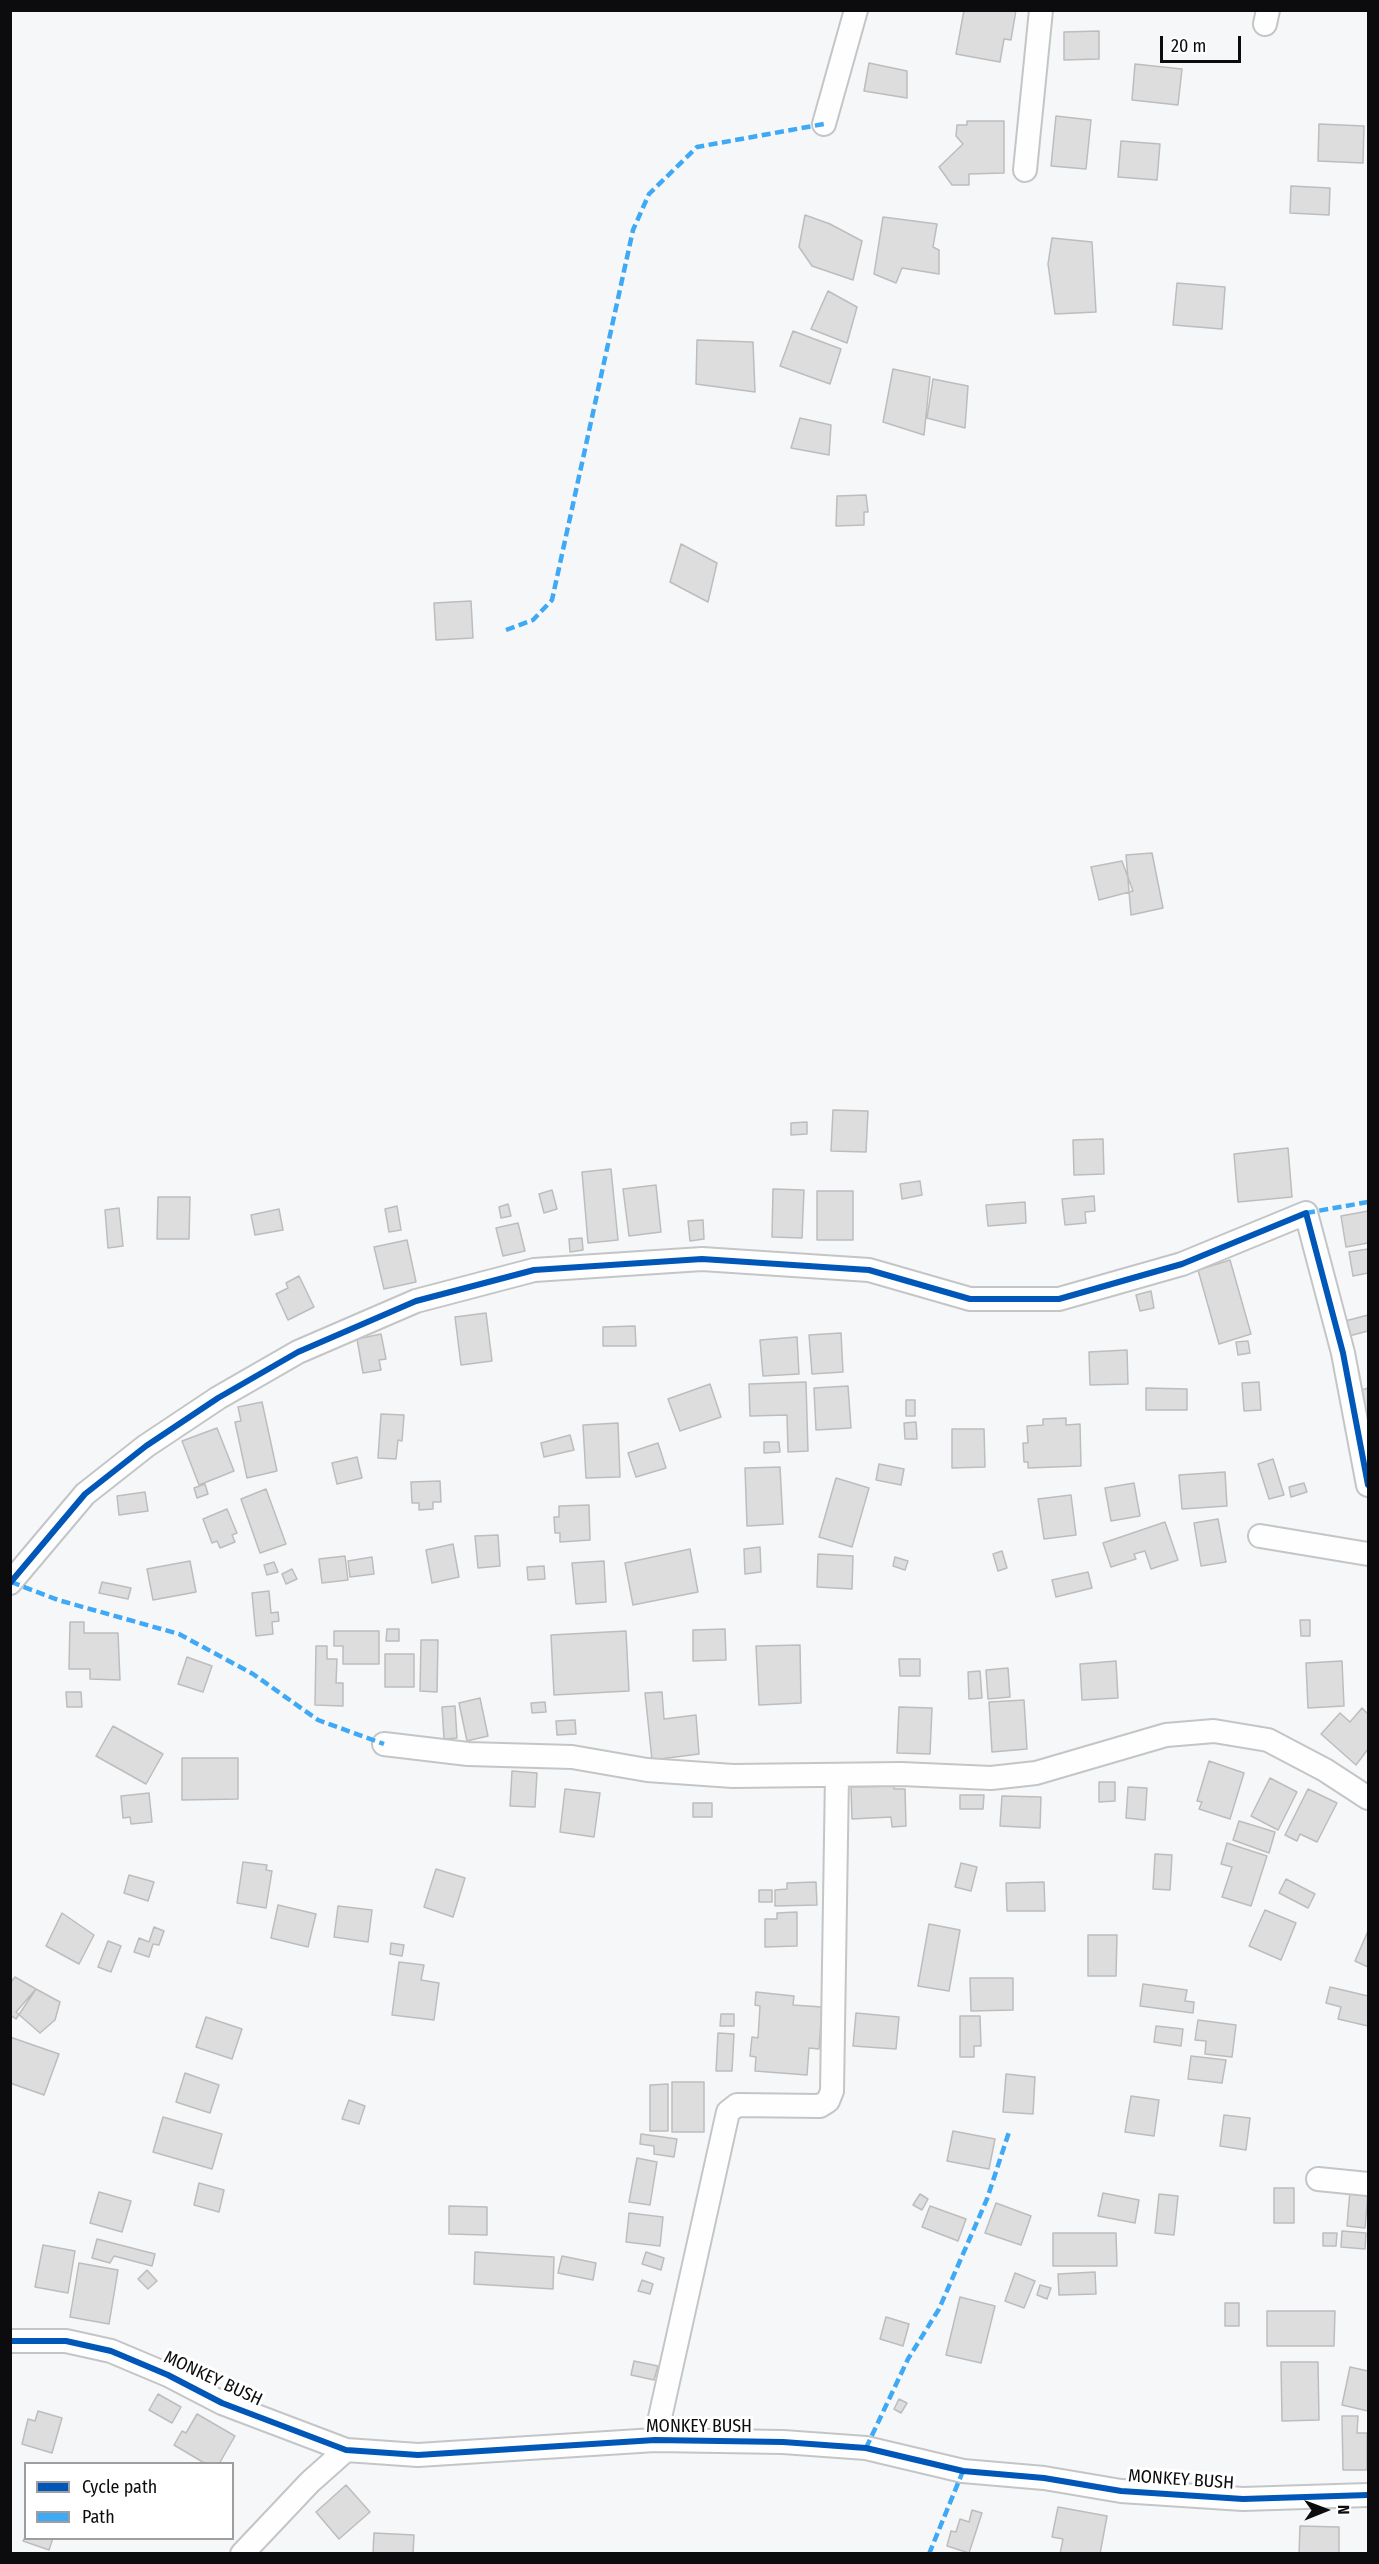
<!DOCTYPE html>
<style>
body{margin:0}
#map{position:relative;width:1379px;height:2564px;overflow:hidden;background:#f5f7f9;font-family:"Fira Sans Condensed",sans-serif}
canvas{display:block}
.frame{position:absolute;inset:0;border:12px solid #0c0c0e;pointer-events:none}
.legend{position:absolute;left:24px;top:2462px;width:210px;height:78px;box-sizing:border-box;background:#fff;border:2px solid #9e9e9f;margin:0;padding:8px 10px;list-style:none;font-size:18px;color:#0c0c0e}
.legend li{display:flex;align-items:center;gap:12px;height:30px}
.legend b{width:30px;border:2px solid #9e9e9f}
.north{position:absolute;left:1295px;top:2480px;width:60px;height:60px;-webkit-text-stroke:4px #fff;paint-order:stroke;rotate:89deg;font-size:16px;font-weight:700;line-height:24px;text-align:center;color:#0c0c0e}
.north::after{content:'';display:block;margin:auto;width:21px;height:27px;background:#0c0c0e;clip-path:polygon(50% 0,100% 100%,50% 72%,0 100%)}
.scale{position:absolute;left:1160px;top:36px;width:81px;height:27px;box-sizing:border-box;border:3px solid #0c0c0e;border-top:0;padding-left:8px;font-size:18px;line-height:21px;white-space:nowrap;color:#0c0c0e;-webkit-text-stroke:4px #fff;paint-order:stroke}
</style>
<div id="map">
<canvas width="1379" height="2564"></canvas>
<div class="frame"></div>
<ul class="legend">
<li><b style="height:8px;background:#0057b8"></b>Cycle path</li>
<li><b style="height:8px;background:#3fa9f5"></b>Path</li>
</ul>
<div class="north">N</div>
<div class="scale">20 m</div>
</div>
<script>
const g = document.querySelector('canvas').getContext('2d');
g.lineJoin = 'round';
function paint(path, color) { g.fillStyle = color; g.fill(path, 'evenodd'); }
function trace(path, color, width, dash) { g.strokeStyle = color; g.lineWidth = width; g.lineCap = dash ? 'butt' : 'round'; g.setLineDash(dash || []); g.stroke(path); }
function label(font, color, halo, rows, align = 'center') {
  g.font = font + ' "Fira Sans Condensed",sans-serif'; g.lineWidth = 6; g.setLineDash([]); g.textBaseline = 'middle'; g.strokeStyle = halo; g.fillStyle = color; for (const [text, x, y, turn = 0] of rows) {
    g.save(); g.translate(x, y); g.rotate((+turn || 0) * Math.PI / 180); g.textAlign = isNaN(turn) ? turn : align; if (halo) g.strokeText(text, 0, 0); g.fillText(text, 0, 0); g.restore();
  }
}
const building = new Path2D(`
 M964,10H1016L1011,40L1004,39L1000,62L956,54Z
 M1099,31V59L1064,60V32Z
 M869,63L907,71V98L864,91Z
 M1135,64L1182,69L1178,105L1132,100Z
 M1056,116L1091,120L1086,169L1051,166Z
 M967,121H1004V173L969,174V185H952L939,167L963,144L956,136L957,125H967Z
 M1319,124L1364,126L1363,163L1318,161Z
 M1121,141L1160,144L1157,180L1118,177Z
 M1291,186L1330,188L1329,215L1290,213Z
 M805,215L830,224L862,241L853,280L812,266L799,247Z
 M883,217L937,224L933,247L939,250V274L902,268L896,283L874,274Z
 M1052,238L1092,242L1096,312L1055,314L1048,264Z
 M1177,283L1225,287L1222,329L1173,325Z
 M828,291L857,307L847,343L811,329Z
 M793,331L841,349L830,384L780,366Z
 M697,340L753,342L755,392L696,384Z
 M893,369L930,377L924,435L883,422Z
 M933,379L968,386L965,428L927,418Z
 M800,418L831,425L829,455L791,448Z
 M866,495L868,512H864V525L836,526L837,496Z
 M681,544L717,563L708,602L670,582Z
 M471,601L473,638L436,640L434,603Z
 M1152,853L1163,908L1131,915L1126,855Z
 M1122,861L1133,891L1099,900L1091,867Z
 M833,1110L868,1111L866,1152L831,1151Z
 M807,1122V1134L791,1135V1123Z
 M1103,1139L1104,1174L1074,1175L1073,1140Z
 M1288,1148L1292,1197L1238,1202L1234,1154Z
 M611,1169L618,1240L588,1243L582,1172Z
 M920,1181L922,1195L902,1199L900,1184Z
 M656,1185L661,1232L629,1236L623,1189Z
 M773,1189L804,1190L802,1238L772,1237Z
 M552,1190L557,1209L544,1213L539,1194Z
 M817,1191H853V1240H817Z
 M1094,1196L1095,1211L1085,1212L1086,1223L1065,1225L1062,1199Z
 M158,1197H190L189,1239H157Z
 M1025,1202L1026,1223L988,1226L986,1205Z
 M508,1204L511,1216L501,1218L499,1207Z
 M397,1206L401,1230L389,1232L385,1209Z
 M119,1208L123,1246L108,1248L105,1210Z
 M279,1209L283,1230L255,1235L251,1215Z
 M1368,1211V1243L1346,1247L1341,1216Z
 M703,1220L704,1239L690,1241L688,1221Z
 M518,1223L525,1251L503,1256L496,1228Z
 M582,1238L583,1250L570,1252L569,1239Z
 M407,1240L416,1282L384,1289L374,1247Z
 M1368,1249V1273L1353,1276L1349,1252Z
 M1230,1260L1251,1334L1219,1344L1198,1270Z
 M299,1276L314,1307L288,1320L276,1294L288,1288L286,1283Z
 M1151,1291L1154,1308L1140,1311L1136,1295Z
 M486,1313L492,1361L461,1365L455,1317Z
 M1368,1315V1331L1349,1336L1345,1321Z
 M635,1326L636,1346H603V1327Z
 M841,1333L843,1372L812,1374L809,1335Z
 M381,1334L386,1359L379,1360L381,1370L363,1373L357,1339Z
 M797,1337L799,1374L763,1376L760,1340Z
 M1248,1341L1250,1353L1238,1355L1236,1342Z
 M1127,1350L1128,1384L1090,1385L1089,1352Z
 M806,1382L808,1451L788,1452L787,1415L750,1416L749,1384Z
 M1259,1382L1261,1410L1244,1411L1242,1383Z
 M710,1384L721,1417L680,1431L668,1399Z
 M848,1386L851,1428L816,1430L814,1388Z
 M1146,1388L1187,1389V1410H1146Z
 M1368,1388V1418L1367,1419L1358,1391Z
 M906,1400H915V1416H906Z
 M262,1402L277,1471L247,1478L235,1422L241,1421L238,1407Z
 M381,1414L404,1415L402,1441L398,1440L396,1459L378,1458Z
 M1066,1418V1425L1080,1424L1081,1466L1028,1468V1462H1024L1023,1443H1028L1027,1426L1043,1425V1419Z
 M916,1422L917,1439H905L904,1423Z
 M618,1423L620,1477L586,1478L583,1425Z
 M217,1428L234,1471L199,1485L182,1441Z
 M952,1429H984L985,1467L952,1468Z
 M570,1435L574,1450L544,1457L541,1443Z
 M764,1442H779L780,1452L764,1453Z
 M658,1443L666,1468L636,1477L628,1453Z
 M357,1457L362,1478L337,1484L332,1463Z
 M1273,1459L1284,1495L1269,1499L1258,1464Z
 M879,1464L904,1469L901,1485L876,1480Z
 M780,1467L783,1524L747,1526L745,1468Z
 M1225,1472L1227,1506L1182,1509L1179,1475Z
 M836,1478L869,1488L852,1547L819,1537Z
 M440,1481L441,1502H433V1509L419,1510V1503H412L411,1482Z
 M1134,1483L1140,1516L1111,1521L1105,1488Z
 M1304,1483L1307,1492L1291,1497L1289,1487Z
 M205,1484L208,1494L197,1498L194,1488Z
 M266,1489L286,1544L260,1553L241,1499Z
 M145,1492L148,1511L119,1515L117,1496Z
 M1071,1495L1076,1535L1044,1539L1038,1499Z
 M589,1505L590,1540L560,1542V1533H555L554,1517H559V1506Z
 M227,1509L237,1533L232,1535L235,1542L220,1548L217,1541L212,1543L203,1519Z
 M1218,1519L1226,1562L1201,1566L1194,1523Z
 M1165,1522L1178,1560L1151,1569L1145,1551L1134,1554L1136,1559L1111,1567L1103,1543Z
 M498,1535L500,1566L478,1568L475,1536Z
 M453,1544L459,1577L432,1583L426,1550Z
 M760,1547L761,1572L745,1574L744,1549Z
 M690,1549L698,1592L633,1605L625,1563Z
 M1002,1551L1007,1568L998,1571L993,1554Z
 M818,1554L853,1556L852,1589L817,1587Z
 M345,1556L348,1580L322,1583L319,1559Z
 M372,1557L374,1574L350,1577L348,1561Z
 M895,1557L908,1561L905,1570L893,1566Z
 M190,1561L196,1592L153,1600L147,1569Z
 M604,1561L606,1602L576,1604L572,1563Z
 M274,1562L278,1572L267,1575L264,1565Z
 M544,1566L545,1579L528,1580L527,1567Z
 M292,1569L297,1579L286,1584L282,1574Z
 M1088,1572L1092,1588L1056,1597L1052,1580Z
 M102,1582L131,1588L128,1599L99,1593Z
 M269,1591L271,1613L278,1612L279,1621L272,1622L273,1634L256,1636L252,1593Z
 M1300,1620H1310V1636H1301Z
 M70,1622H84V1633H118L120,1680L90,1679V1669H69Z
 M387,1629H399V1641H386Z
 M725,1629L726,1660L693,1661V1630Z
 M334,1631H379V1664H343V1646H334Z
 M626,1631L629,1691L554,1695L551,1635Z
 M421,1640H438L437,1692L420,1691Z
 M800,1645L801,1703L759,1705L756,1646Z
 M316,1646H327V1659H337L336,1683H343V1706L315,1705Z
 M385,1654H414V1687H385Z
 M187,1657L212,1666L203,1692L178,1684Z
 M899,1659H920V1676H900Z
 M1116,1661L1118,1698L1082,1700L1080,1664Z
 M1342,1661L1344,1706L1308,1708L1306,1663Z
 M1008,1668L1010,1697L988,1699L986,1670Z
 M980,1671L982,1698L969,1699L968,1672Z
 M66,1692H81L82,1707H67Z
 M662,1692L664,1719L696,1715L699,1754L652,1760L645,1693Z
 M480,1698L488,1736L467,1741L459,1703Z
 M1024,1700L1027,1749L992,1752L989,1702Z
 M545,1702L546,1712L532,1713L531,1703Z
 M455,1706L457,1738L444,1739L442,1707Z
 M899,1707L932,1708L930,1754L897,1753Z
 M1362,1708L1368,1714V1749L1356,1765L1321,1734L1340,1713L1350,1722Z
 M575,1720L576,1734L557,1735L556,1721Z
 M113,1726L163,1754L146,1784L96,1756Z
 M182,1758H238V1799L182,1800Z
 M1209,1761L1244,1773L1230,1819L1199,1809L1202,1802L1197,1801Z
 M512,1771L537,1773L535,1807L510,1806Z
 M1270,1778L1297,1792L1278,1830L1251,1816Z
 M1099,1782H1115V1801L1099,1802Z
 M894,1786V1789H905L906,1826L892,1827L891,1817L852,1819L851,1787Z
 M1128,1787L1147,1788L1145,1820L1126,1818Z
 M565,1789L600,1793L594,1837L560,1832Z
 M1308,1789L1337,1803L1317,1842L1300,1834L1297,1841L1285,1835Z
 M149,1793L152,1822L131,1824L130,1817L123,1818L121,1796Z
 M960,1795H984L983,1809H960Z
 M1002,1796L1041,1797L1040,1828L1000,1826Z
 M693,1803H712V1817H693Z
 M1239,1821L1275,1832L1269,1853L1233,1840Z
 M1227,1843L1267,1856L1251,1906L1222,1897L1232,1867L1221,1864Z
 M1155,1854L1172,1855L1170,1890L1153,1889Z
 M243,1862L267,1865L266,1870L272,1871L266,1908L237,1903Z
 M961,1863L977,1867L971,1891L955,1887Z
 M436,1869L465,1878L453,1917L424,1907Z
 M129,1875L154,1882L148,1901L124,1893Z
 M1286,1879L1315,1894L1308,1908L1279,1893Z
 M816,1882L817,1905L775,1906V1890L787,1889V1883Z
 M1044,1882L1045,1911H1007L1006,1883Z
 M759,1890H772V1902H759Z
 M278,1905L316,1914L308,1947L271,1938Z
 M338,1906L372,1910L368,1942L334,1937Z
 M1265,1910L1296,1923L1281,1960L1249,1946Z
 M797,1912V1946L765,1947V1919H777V1913Z
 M62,1913L94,1935L79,1964L46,1946Z
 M929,1924L960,1930L949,1991L918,1986Z
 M154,1927L164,1931L159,1945L153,1944L149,1957L134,1952L139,1938L149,1942Z
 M1368,1931V1967L1355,1961Z
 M1088,1935H1117L1116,1976H1088Z
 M108,1941L121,1946L111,1972L98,1967Z
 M391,1943L404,1945L402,1956L390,1954Z
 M399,1962L424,1965L421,1980L439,1983L434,2020L392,2015Z
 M15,1977L36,1989L16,2019L10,2015V1983Z
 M970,1978H1013V2010L971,2011Z
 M1143,1984L1187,1990L1185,2001L1194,2002L1193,2013L1140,2006Z
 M1330,1987L1368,1996V2026L1338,2019L1341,2007L1326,2003Z
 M36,1989L60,2002L55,2020L40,2033L16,2012Z
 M756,1992L794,1996L793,2005L822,2007L819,2049L809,2048L807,2075L755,2071L756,2057L750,2056L752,2037L758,2038L760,2006L755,2005Z
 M856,2013L899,2017L896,2049L853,2046Z
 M721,2014H734V2026H720Z
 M960,2016H980L981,2046H974V2057H960Z
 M206,2017L242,2029L232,2059L196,2047Z
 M1198,2020L1236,2025L1232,2057L1205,2054L1206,2041L1195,2040Z
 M1156,2026L1183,2029L1181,2046L1154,2042Z
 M718,2033L734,2034L732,2071H716Z
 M10,2037L59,2054L44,2095L10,2083Z
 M1191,2056L1226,2060L1222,2083L1188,2079Z
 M185,2073L219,2085L210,2113L176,2102Z
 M1006,2074L1035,2077L1033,2114L1003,2112Z
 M672,2082H704V2132H672Z
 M668,2084V2131H650V2085Z
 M1131,2096L1159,2100L1154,2136L1125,2132Z
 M349,2100L365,2106L359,2124L342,2119Z
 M1224,2115L1250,2118L1246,2150L1220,2146Z
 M163,2117L222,2134L212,2169L153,2152Z
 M953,2131L995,2139L989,2169L947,2161Z
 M641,2134L677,2139L674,2157L654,2154V2146L640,2144Z
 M637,2158L657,2162L650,2205L629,2202Z
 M199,2183L224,2190L219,2212L194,2205Z
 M1274,2188H1294V2223H1274Z
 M1350,2191L1368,2193L1365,2228L1347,2226Z
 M99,2192L131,2201L122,2232L90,2223Z
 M1103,2193L1139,2200L1135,2223L1098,2216Z
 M920,2194L928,2199L922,2210L913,2205Z
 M1159,2194L1178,2196L1174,2235L1155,2233Z
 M996,2203L1031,2216L1021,2245L985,2233Z
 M449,2206L487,2207V2235L449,2234Z
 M930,2206L966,2219L958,2241L922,2227Z
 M629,2213L663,2217L660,2246L626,2242Z
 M1342,2231L1366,2233L1365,2249L1341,2247Z
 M1053,2233H1116L1117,2266H1053Z
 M1323,2233H1337L1336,2246H1323Z
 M97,2239L155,2254L152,2266L114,2256L110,2263L92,2258Z
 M43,2245L75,2251L68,2293L35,2287Z
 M475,2252L554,2257L553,2289L474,2284Z
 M646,2252L664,2258L661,2270L642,2264Z
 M562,2256L596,2263L593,2280L558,2273Z
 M79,2263L118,2270L109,2324L70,2317Z
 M147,2270L157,2281L148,2289L138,2279Z
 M1095,2272L1096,2294L1059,2295L1058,2274Z
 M1015,2273L1035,2281L1024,2308L1005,2301Z
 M642,2280L653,2284L650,2294L638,2291Z
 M1040,2285L1051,2288L1047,2299L1037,2295Z
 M960,2297L995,2306L981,2363L946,2355Z
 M1225,2303H1239V2326H1225Z
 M1267,2311H1335L1334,2346H1267Z
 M886,2317L909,2324L903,2346L880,2339Z
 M634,2361L658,2366L654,2380L631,2375Z
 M1281,2362H1318L1319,2420L1282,2421Z
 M1350,2367L1368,2371V2411L1342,2405Z
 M158,2394L181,2407L172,2423L149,2410Z
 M899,2399L907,2403L901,2413L894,2409Z
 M38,2411L62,2418L52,2453L22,2444L28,2419L35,2421Z
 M197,2414L235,2436L219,2464H206L174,2445L182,2431L186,2433Z
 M1342,2416H1358L1357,2433H1367V2470H1343Z
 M346,2485L370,2512L339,2539L316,2512Z
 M1058,2507L1107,2516L1100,2554H1060L1063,2539L1052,2537Z
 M972,2510L982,2513L969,2553L947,2546L951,2531L956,2532L960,2519L969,2522Z
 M1300,2526L1339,2527V2554H1299Z
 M374,2533L414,2535L413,2554H373Z
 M26,2535V2538H53L49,2550L23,2541Z`);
const street = new Path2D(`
 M1265,24L1268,10
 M824,124L856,10
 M1025,170L1041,10
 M1260,1536L1368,1554
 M10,1583L85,1494L146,1446L218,1398L298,1352L416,1301L534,1270L702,1259L869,1270L970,1299H1059L1182,1264L1306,1213L1343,1353L1368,1485
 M384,1744L468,1754L572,1757L647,1770L733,1776L901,1774L991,1778L1036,1773L1166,1735L1214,1731L1268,1740L1325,1770L1368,1798
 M1318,2179L1368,2184
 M10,2341H66L111,2351L168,2375L222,2403L346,2450L418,2455L655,2440L783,2442L866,2448L963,2471L1044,2478L1121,2491L1243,2499L1368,2495
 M655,2440L728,2112L737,2105L820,2106L828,2101L832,2091L837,1775
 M242,2554L310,2482L346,2450`);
const quiet = new Path2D(`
 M506,630L533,620L552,600L633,230L649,194L697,147L824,124
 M1306,1213L1368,1202
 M11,1582L58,1600L179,1634L253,1674L318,1720L384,1744
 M866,2448L908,2359L939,2309L987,2199L1009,2132
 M929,2554L963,2471`);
const cycleway = new Path2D(`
 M10,1583L85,1494L146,1446L218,1398L298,1352L416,1301L534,1270L702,1259L869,1270L970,1299H1059L1182,1264L1306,1213L1343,1353L1368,1485
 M10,2341H66L111,2351L168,2375L222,2403L346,2450L418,2455L655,2440L783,2442L866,2448L963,2471L1044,2478L1121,2491L1243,2499L1368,2495`);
const streetNames = [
 ["MONKEY BUSH",213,2379,25],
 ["MONKEY BUSH",699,2427],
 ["MONKEY BUSH",1181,2480,4]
];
paint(building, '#ddd');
trace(building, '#bdbdbe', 1.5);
trace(street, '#c4c5c6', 26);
trace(street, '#fefefe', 22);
trace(quiet, '#3fa9f5', 4.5, [9, 4.5]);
trace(cycleway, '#0057b8', 6);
label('18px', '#0c0c0e', '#fff', streetNames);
</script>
